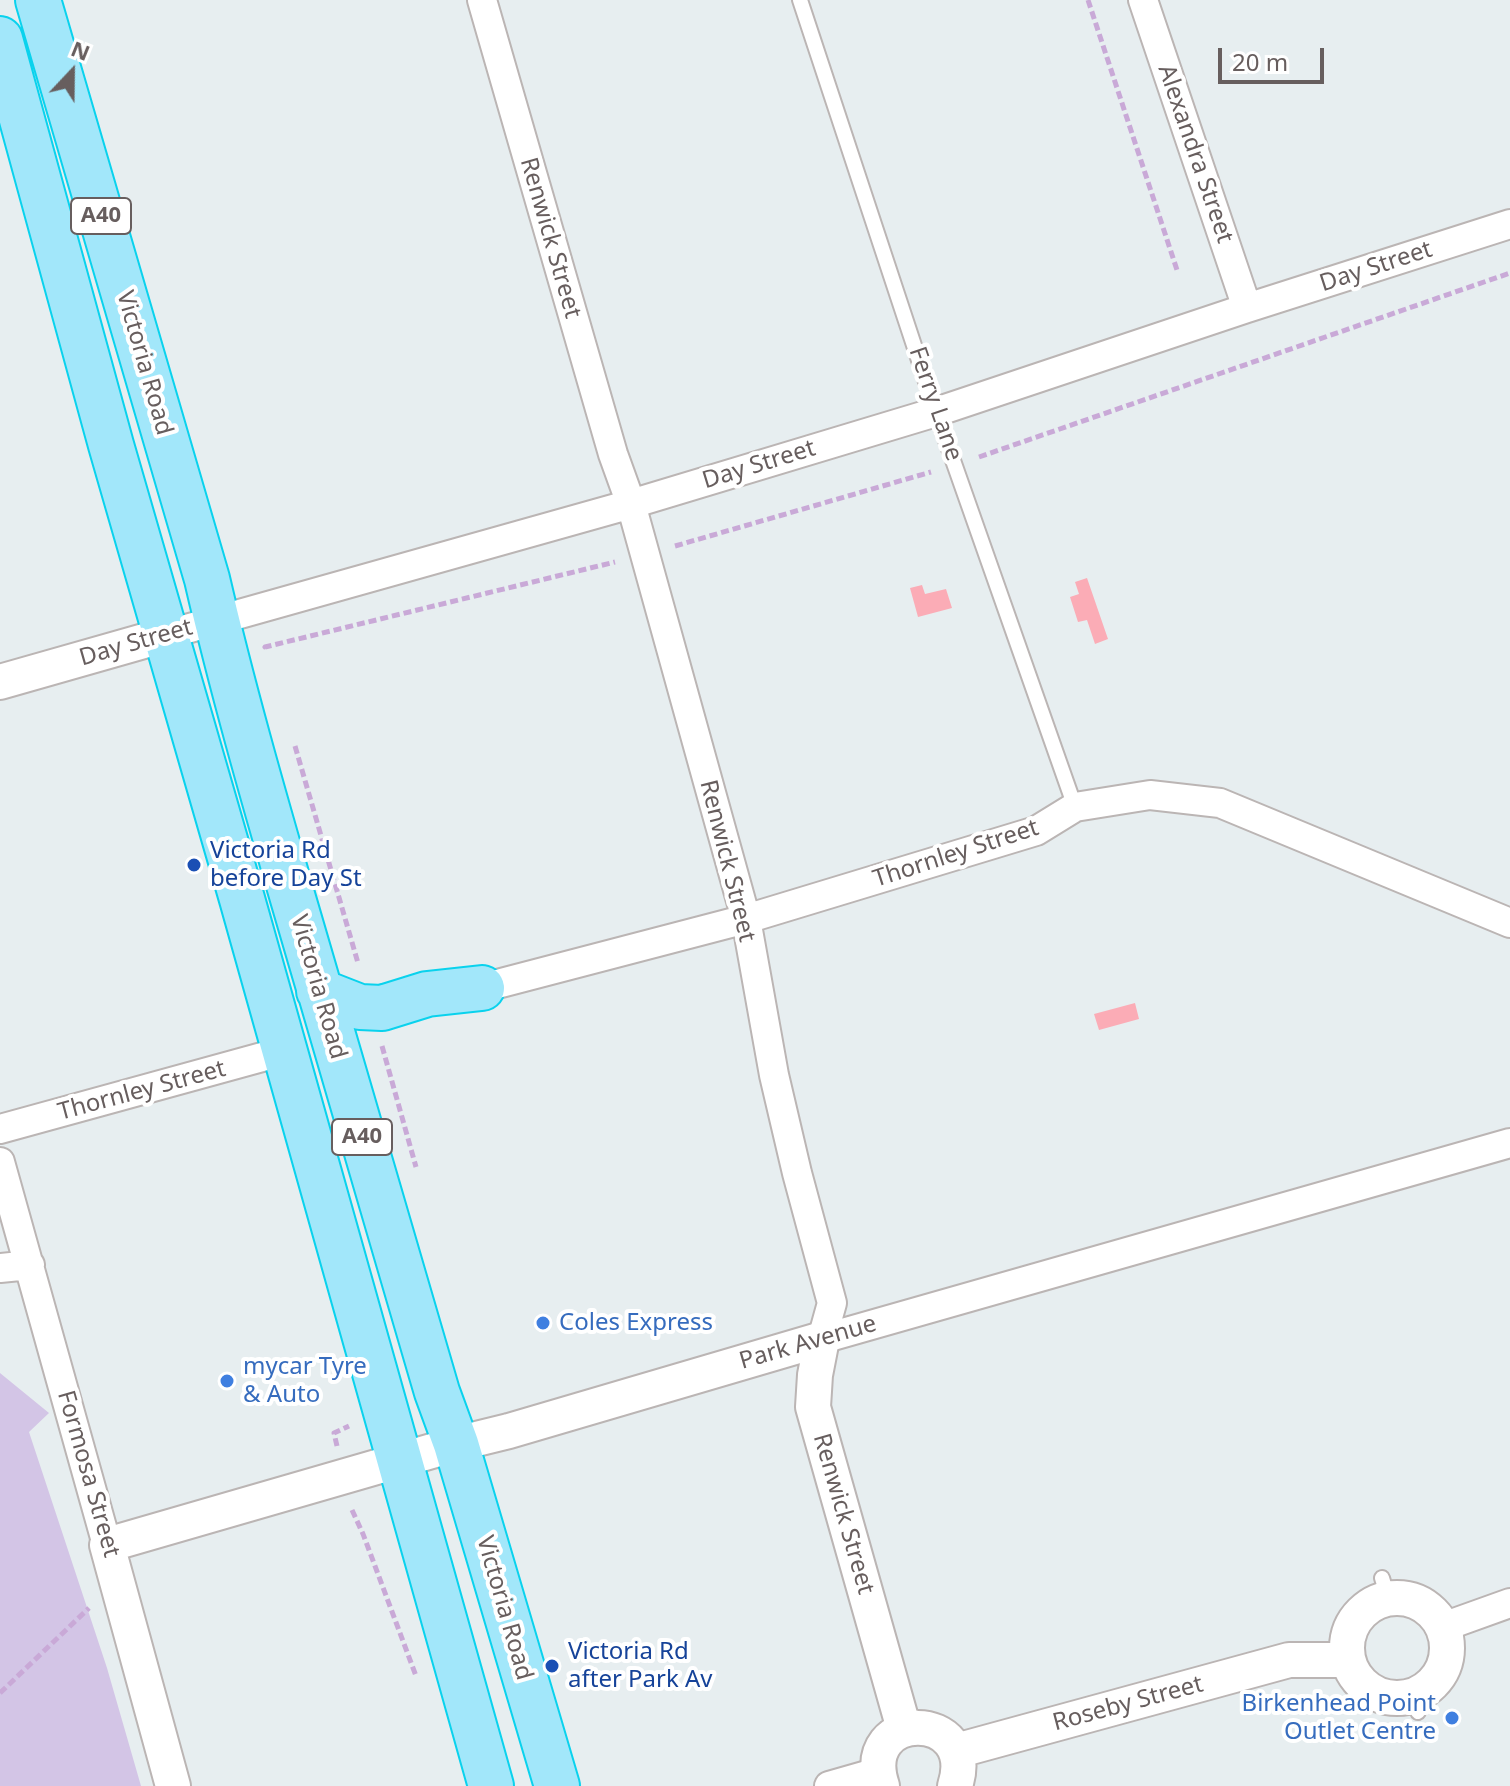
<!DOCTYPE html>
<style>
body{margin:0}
#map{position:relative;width:1510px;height:1786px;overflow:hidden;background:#e7eef0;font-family:"Noto Sans",sans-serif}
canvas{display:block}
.north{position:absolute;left:32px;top:32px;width:80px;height:80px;-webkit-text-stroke:6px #fff;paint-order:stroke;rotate:22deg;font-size:22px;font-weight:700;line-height:32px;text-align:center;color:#675e5e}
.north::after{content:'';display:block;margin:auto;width:28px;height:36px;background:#675e5e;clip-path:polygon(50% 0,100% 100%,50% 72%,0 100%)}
.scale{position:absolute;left:1218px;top:48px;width:106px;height:36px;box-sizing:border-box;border:4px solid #675e5e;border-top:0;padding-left:10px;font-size:24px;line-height:28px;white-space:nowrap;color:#675e5e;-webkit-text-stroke:6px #fff;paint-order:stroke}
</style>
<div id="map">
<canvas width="1510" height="1786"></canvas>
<div class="north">N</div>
<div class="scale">20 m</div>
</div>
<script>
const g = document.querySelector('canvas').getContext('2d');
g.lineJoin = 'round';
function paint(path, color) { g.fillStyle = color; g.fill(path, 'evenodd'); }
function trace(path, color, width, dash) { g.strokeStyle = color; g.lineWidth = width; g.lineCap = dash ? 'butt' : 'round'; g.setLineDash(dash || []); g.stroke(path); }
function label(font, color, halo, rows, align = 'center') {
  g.font = font + ' "Noto Sans",sans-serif'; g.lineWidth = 8; g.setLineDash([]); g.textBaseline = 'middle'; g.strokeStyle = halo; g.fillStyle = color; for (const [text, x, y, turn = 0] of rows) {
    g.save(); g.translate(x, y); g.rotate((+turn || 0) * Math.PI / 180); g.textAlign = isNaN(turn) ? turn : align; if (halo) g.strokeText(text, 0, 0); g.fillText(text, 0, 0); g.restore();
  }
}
const green = new Path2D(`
 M0,1373L49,1413L29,1432L107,1668L141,1786H0Z`);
const water = new Path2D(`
 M1087,578L1108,639L1095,644L1087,620L1078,622L1070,597L1079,594L1075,582Z
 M922,585L925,594L946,589L952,608L918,617L910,588Z
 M1135,1003L1139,1019L1099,1030L1094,1014Z`);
const path = new Path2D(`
 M1088,0L1178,273
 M979,457L1510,273
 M675,546L931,472
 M266,648L265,647L615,562
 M295,746L358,963
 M382,1046L416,1167
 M337,1446L334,1433L349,1426
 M352,1510L363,1534L416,1676
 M0,1693L89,1608`);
const service = new Path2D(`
 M800,0L936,412L1075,807
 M1382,1578L1388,1598
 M1413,1695L1418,1712`);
const minor = new Path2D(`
 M482,0L613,454L631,504L746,919L774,1075L797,1173L832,1303L822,1339
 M1143,0L1247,308
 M165,635L631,504L936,412L1247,308L1510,224
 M482,988L746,919L1036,831L1075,807L1150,795L1220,803L1510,923
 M0,1129L284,1051
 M0,1162L107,1545
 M0,1268L30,1265
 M822,1339L1510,1143
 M1443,1627L1510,1603
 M829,1786L878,1772`);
const tertiary = new Path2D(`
 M0,682L165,635
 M1347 1648a50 50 0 1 1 100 0a50 50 0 1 1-100 0Z
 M956,1751L1289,1660H1347
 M173,1786L107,1545L456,1444L509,1431L822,1339L815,1375L813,1407L904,1729
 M882,1786C856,1708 980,1709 955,1786`);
const trunk = new Path2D(`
 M38,0L207,579C232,687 263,795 294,902C341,1066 389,1229 437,1392L456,1444L557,1786
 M0,39L111,445L242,899L491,1786
 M319,991L360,1007L382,1008L427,994L482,988`);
const markers = [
 [194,865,8,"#1a4fb4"],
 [543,1323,8,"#3f7fe0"],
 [227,1381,8,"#3f7fe0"],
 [552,1666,8,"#1a4fb4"],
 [1452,1718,8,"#3f7fe0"]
];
const shields = [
 [101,216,60],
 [362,1137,60]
];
const shieldNames = [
 ["A40",101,216],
 ["A40",362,1137]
];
const streetNames = [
 ["Alexandra Street",1195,154,71],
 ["Renwick Street",550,238,74],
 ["Day Street",1376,267,-18],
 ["Victoria Road",144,363,74],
 ["Ferry Lane",935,404,71],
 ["Day Street",759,465,-17],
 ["Day Street",136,643,-16],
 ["Thornley Street",956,854,-18],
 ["Renwick Street",727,861,76],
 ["Victoria Road",318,987,74],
 ["Thornley Street",142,1091,-15],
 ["Park Avenue",808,1343,-16],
 ["Formosa Street",88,1474,74],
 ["Renwick Street",843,1514,74],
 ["Victoria Road",504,1608,74],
 ["Roseby Street",1128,1704,-15]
];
const transitNames = [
 ["Victoria Rd",210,851],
 ["before Day St",210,879],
 ["Victoria Rd",568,1652],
 ["after Park Av",568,1680]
];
const shopNames = [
 ["Coles Express",559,1323],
 ["mycar Tyre",243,1367],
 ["& Auto",243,1395],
 ["Birkenhead Point",1436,1704,"right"],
 ["Outlet Centre",1436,1732,"right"]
];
paint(green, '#d3c5e6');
paint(water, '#fbacb6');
trace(service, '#bbb5b4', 18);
trace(minor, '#bbb5b4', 32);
trace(tertiary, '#bbb5b4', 38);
trace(trunk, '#0ad2ed', 48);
trace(path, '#c9a9d7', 5, [8, 4]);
trace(service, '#fff', 14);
trace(minor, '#fff', 28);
trace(tertiary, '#fff', 34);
trace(trunk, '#a2e7fa', 44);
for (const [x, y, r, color] of markers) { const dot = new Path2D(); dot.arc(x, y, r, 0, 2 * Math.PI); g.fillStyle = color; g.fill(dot); trace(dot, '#fff', 3); }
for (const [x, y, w] of shields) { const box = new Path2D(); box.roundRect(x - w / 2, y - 18, w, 36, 6); g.fillStyle = '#fff'; g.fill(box); trace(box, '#675e5e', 2); }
label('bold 22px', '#675e5e', null, shieldNames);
label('24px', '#675e5e', '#fff', streetNames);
label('24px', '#164399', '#fff', transitNames, 'left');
label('24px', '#366cbe', '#fff', shopNames, 'left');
</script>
